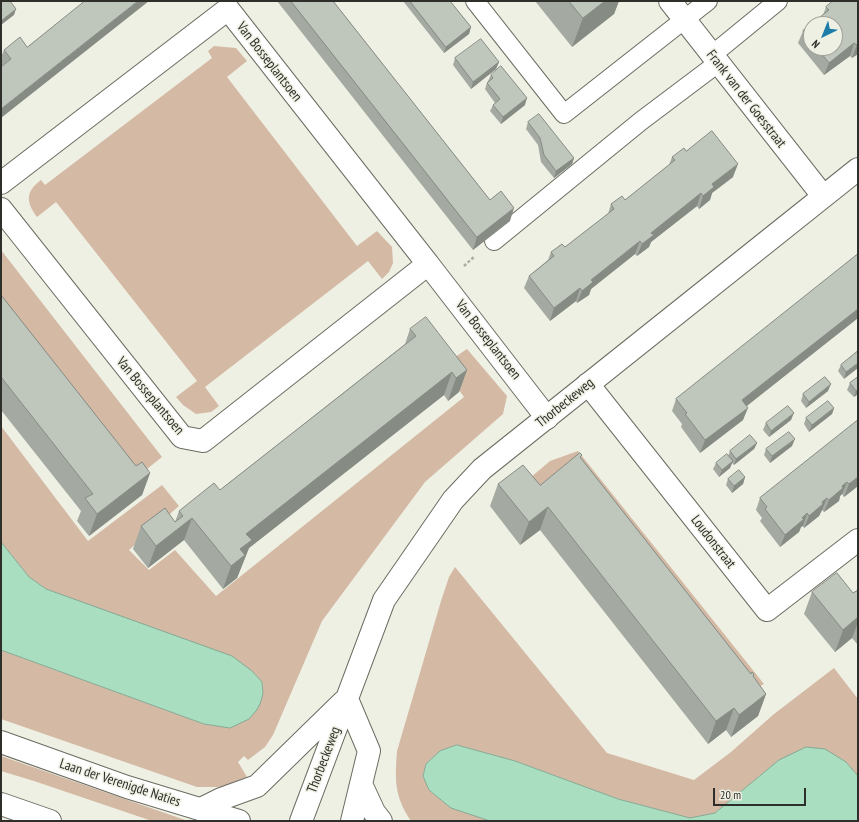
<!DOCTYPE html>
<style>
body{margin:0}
#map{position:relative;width:859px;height:822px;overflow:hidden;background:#eff0e4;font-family:"PT Sans Narrow",sans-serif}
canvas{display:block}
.frame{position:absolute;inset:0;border:2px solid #2e2e2a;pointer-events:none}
.north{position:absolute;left:803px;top:16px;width:40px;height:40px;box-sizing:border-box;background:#eff0e4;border:1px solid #a2a29a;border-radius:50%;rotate:223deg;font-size:11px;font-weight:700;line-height:16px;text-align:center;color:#2e2e2a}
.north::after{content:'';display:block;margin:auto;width:14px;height:18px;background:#1d7da9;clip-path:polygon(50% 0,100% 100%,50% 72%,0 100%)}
.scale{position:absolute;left:713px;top:788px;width:93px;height:18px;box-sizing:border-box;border:2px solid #2e2e2a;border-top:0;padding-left:5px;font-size:12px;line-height:14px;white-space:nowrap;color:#2e2e2a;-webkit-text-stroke:3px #eff0e4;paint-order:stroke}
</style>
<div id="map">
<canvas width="859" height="822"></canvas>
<div class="frame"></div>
<div class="north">N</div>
<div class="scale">20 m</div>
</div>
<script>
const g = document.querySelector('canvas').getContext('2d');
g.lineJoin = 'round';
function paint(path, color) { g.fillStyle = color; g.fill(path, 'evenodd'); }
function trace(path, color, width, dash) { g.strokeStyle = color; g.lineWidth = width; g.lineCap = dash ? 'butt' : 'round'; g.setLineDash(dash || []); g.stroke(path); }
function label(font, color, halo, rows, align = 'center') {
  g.font = font + ' "PT Sans Narrow",sans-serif'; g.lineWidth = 3; g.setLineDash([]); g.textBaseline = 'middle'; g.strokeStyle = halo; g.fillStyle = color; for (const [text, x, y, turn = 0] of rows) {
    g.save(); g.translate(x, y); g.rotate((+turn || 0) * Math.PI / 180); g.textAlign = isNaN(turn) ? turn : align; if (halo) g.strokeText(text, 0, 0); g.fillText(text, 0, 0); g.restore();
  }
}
const green = new Path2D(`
 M214,46L236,48L247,61L227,77L357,246L377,231L392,247L393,263L389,272L382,279L368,261L205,387L219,406L211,412L196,414L183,405L176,397L197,381L56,202L37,217C26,202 25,192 41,180L45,185L212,58L208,51Z
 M1,250L162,457L132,481L1,316Z
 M467,349L507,396L503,414L425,482L322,621L273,735L265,747L248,760L244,756L238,762L247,777L222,787H197L1,719V650L204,724L230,728L263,694L262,682L252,671L46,589L29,577L1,542V426L88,541L162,485L179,506L129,550L149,570L175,550L216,596L464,397L442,366Z
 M578,451L764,684L748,693L545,497L530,478L550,461Z
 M455,567L607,753L694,780L731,752L774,714L834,668L858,699V776L846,762L779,760L715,813L690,818L618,799L515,761L457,745L440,751L426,764L423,776L429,790L451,808L490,821H411C394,796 395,780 397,751L441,601L449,577Z
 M1,756L188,821H152L34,781L1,771Z`);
const water = new Path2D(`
 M1,542L29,577L46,589L232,656L252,671L262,682L263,694L260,704L256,711L249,719L230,728L204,724L1,650Z
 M457,745L515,761L618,799L690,818L715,813L779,760L806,747L825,749L846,762L858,776V821H490L451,808L429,790L423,776L426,764L440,751Z`);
const path = new Path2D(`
 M464,266L475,256`);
const service = new Path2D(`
 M475,1L564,114L708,1
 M712,55L778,1
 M494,241L641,121L718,63`);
const minor = new Path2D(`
 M670,1L823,196
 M1,183L228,9L428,264L203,441L182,437L1,209
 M428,264L547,418
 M588,384L767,610L858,540`);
const tertiary = new Path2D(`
 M347,699L369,751L352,821
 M361,784L374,812L381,821
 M201,809L221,799L257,786L343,702
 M301,821L384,600L453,500L482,469L858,169`);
const secondary = new Path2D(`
 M1,742L127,787L239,821
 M1,804L50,821`);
const wall = new Path2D(`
 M277,1H333L490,200L510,221L473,250Z
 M403,1H450L471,27L469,34L444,53Z
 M535,1H619L614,14L572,47Z
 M858,1V54L852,58L850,56L824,75L798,43L803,31L811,24V48H835L823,15L826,7L839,2Z
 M27,47L2,66L1,65V57L4,50Z
 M455,58L499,62L496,69L471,89L453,65Z
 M491,75L525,105L501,124L490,111L493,105L495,103L485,89L487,83Z
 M528,122L574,158L572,164L554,178L541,162L538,145L526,129Z
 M686,151L733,177L712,193L710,200L699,209L697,206L651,242L649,247L637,256L635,254L591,289L589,295L577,303L576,301L550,321L524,288L529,276L548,260L551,252L565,247L608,214L611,204L625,200L669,165L672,157Z
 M858,254V318L746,406L743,420L700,453L681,427L682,424L672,411L676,399Z
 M1,295L136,466L150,473L142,495L89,536L77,521L81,511L1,410Z
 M410,329L467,370L459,392L448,401L444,395L249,548L237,578L223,589L184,540L148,568L133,549L141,526L175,522L179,511L220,490L405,344Z
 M858,351L844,379L838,371L841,365Z
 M858,377V394L854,397L847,390L850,383Z
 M828,391L806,408L801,401L803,394Z
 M834,408L832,414L809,432L804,424L806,418Z
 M791,420L769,437L763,430L766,423Z
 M858,420V486L844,497L842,494L840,496L839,501L824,512L822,510L819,516L804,528L803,526L801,527L799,532L780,547L760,521L762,518L756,510L760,498Z
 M757,443L754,449L734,465L732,463L730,468L719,477L713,469L716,463L728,456L730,451Z
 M792,446L770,463L764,455L766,449Z
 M581,458L751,674H754L753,677L766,694L758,716L731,737L726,730L708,744L540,530L520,545L490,506L498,484L540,485Z
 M745,477L743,484L732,493L726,485L728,479Z
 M858,590V645L852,638L835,652L804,614L812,592L853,593Z`);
const shadedWall = new Path2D(`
 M138,1H149L1,118V109Z
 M605,1H619L614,14L572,47L583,18Z
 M16,9L14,15L1,25V21Z
 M471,27L469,34L444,53L446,47Z
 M854,43L850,56L824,75L829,63Z
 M858,44V54L852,58L857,45Z
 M499,62L496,69L471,89L473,82Z
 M527,98L525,105L501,124L503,117Z
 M574,158L572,164L554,178L556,171Z
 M738,164L733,177L712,193L710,200L699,209L703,196L712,184Z
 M701,193L697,206L651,242L649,247L637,256L642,244L651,233Z
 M514,208L510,221L473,250L477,237Z
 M640,241L635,254L591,289L589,295L577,303L582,291L591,280Z
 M580,288L576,301L550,321L554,308Z
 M858,309V318L738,413L742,400Z
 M858,363V368L844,379L846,372Z
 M467,370L459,392L448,401L456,378Z
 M452,372L444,395L249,548L237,578L223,589L231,566L240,549L246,534Z
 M831,384L828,391L806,408L809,402Z
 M858,389V394L854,397L856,391Z
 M748,408L743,420L700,453L705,440Z
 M834,408L832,414L809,432L812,425Z
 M794,413L791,420L769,437L771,431Z
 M795,439L792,446L770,463L772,456Z
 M757,443L754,449L734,465L736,459Z
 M733,461L730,468L719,477L722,470Z
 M150,473L142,495L89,536L97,514Z
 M745,477L743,484L732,493L734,486Z
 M858,477V486L844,497L849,484Z
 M847,482L842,494L840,496L839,501L824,512L829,500L842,486Z
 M827,498L822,510L819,516L804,528L809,516L822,502Z
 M548,507L540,530L520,545L529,522Z
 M807,513L803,526L801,527L799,532L780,547L785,535Z
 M192,518L184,540L148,568L156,546Z
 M858,617V622L852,638L835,652L843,630Z
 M766,694L758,716L731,737L739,715Z
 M734,708L726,730L708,744L716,721Z`);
const building = new Path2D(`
 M2,1H10L16,9L1,21V2Z
 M85,1H138L1,109V67L11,59L4,50L20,37L27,47Z
 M291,1H333L490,200L501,191L514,208L477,237Z
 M410,1H450L471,27L446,47Z
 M569,1H605L583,18Z
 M833,1H838L839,2L840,1H858V44L857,45L854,43L829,63L817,48H835V24H811L829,10L826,7Z
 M811,24V41L803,31Z
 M481,39L499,62L473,82L455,58Z
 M501,66L527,98L503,117L493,105L500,99L487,83L493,78L491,75Z
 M539,114L574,158L556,171L544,155L540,138L528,122Z
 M712,131L738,164L712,184L714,187L703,196L701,193L651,233L654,235L642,244L640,241L591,280L593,282L582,291L580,288L554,308L529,276L554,256L551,252L562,244L565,247L614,209L611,204L622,196L625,200L675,160L672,157L684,148L686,151Z
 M858,254V309L742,400L748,408L705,440L685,414L687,413L676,399Z
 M1,295L136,466L142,462L150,473L97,514L85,498L93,494L1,377Z
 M426,317L467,370L456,378L452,372L246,534L252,540L240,549L245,555L231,566L192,518L156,546L141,526L165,508L175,522L183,516L179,511L214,483L220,490L416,336L410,329Z
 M858,351V363L846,372L841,365Z
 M825,377L831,384L809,402L803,394Z
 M858,377V389L856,391L850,383Z
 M828,401L834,408L812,425L806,418Z
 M788,406L794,413L771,431L766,423Z
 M858,420V477L849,484L847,482L842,486L843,488L829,500L827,498L822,502L823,504L809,516L807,513L802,518L804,519L785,535L765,509L767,507L760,498Z
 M789,432L795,439L772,456L766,449Z
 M750,435L757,443L736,459L730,451Z
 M580,453L582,455L580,457L751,674L752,672L754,674L753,676L766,694L739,715L734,708L716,721L548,507L529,522L498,484L523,465L540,485Z
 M727,454L733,461L722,470L716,463Z
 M739,470L745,477L734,486L728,479Z
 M837,573L853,593L858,590V617L843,630L812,592Z`);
const streetNames = [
 ["Van Bosseplantsoen",269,62,52],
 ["Frank van der Goesstraat",746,99,52],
 ["Van Bosseplantsoen",488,340,52],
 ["Van Bosseplantsoen",150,396,50],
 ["Thorbeckeweg",565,403,-39],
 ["Loudonstraat",713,542,52],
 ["Thorbeckeweg",324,760,-69],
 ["Laan der Verenigde Naties",120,783,18]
];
paint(green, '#d4b9a4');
paint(water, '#aadec1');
trace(water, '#85a994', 1);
trace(service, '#6b6c62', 20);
trace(minor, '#6b6c62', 24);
trace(tertiary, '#6b6c62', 24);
trace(secondary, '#6b6c62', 24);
trace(path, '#adaea4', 2.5, [3, 2]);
trace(service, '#fff', 18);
trace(minor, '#fff', 22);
trace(tertiary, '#fff', 22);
trace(secondary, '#fff', 22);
paint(wall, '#a4aaa2');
paint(shadedWall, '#868b84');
paint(building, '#bfc6bc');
trace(building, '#868b84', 1);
label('14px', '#2e2e2a', '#eff0e4', streetNames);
</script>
